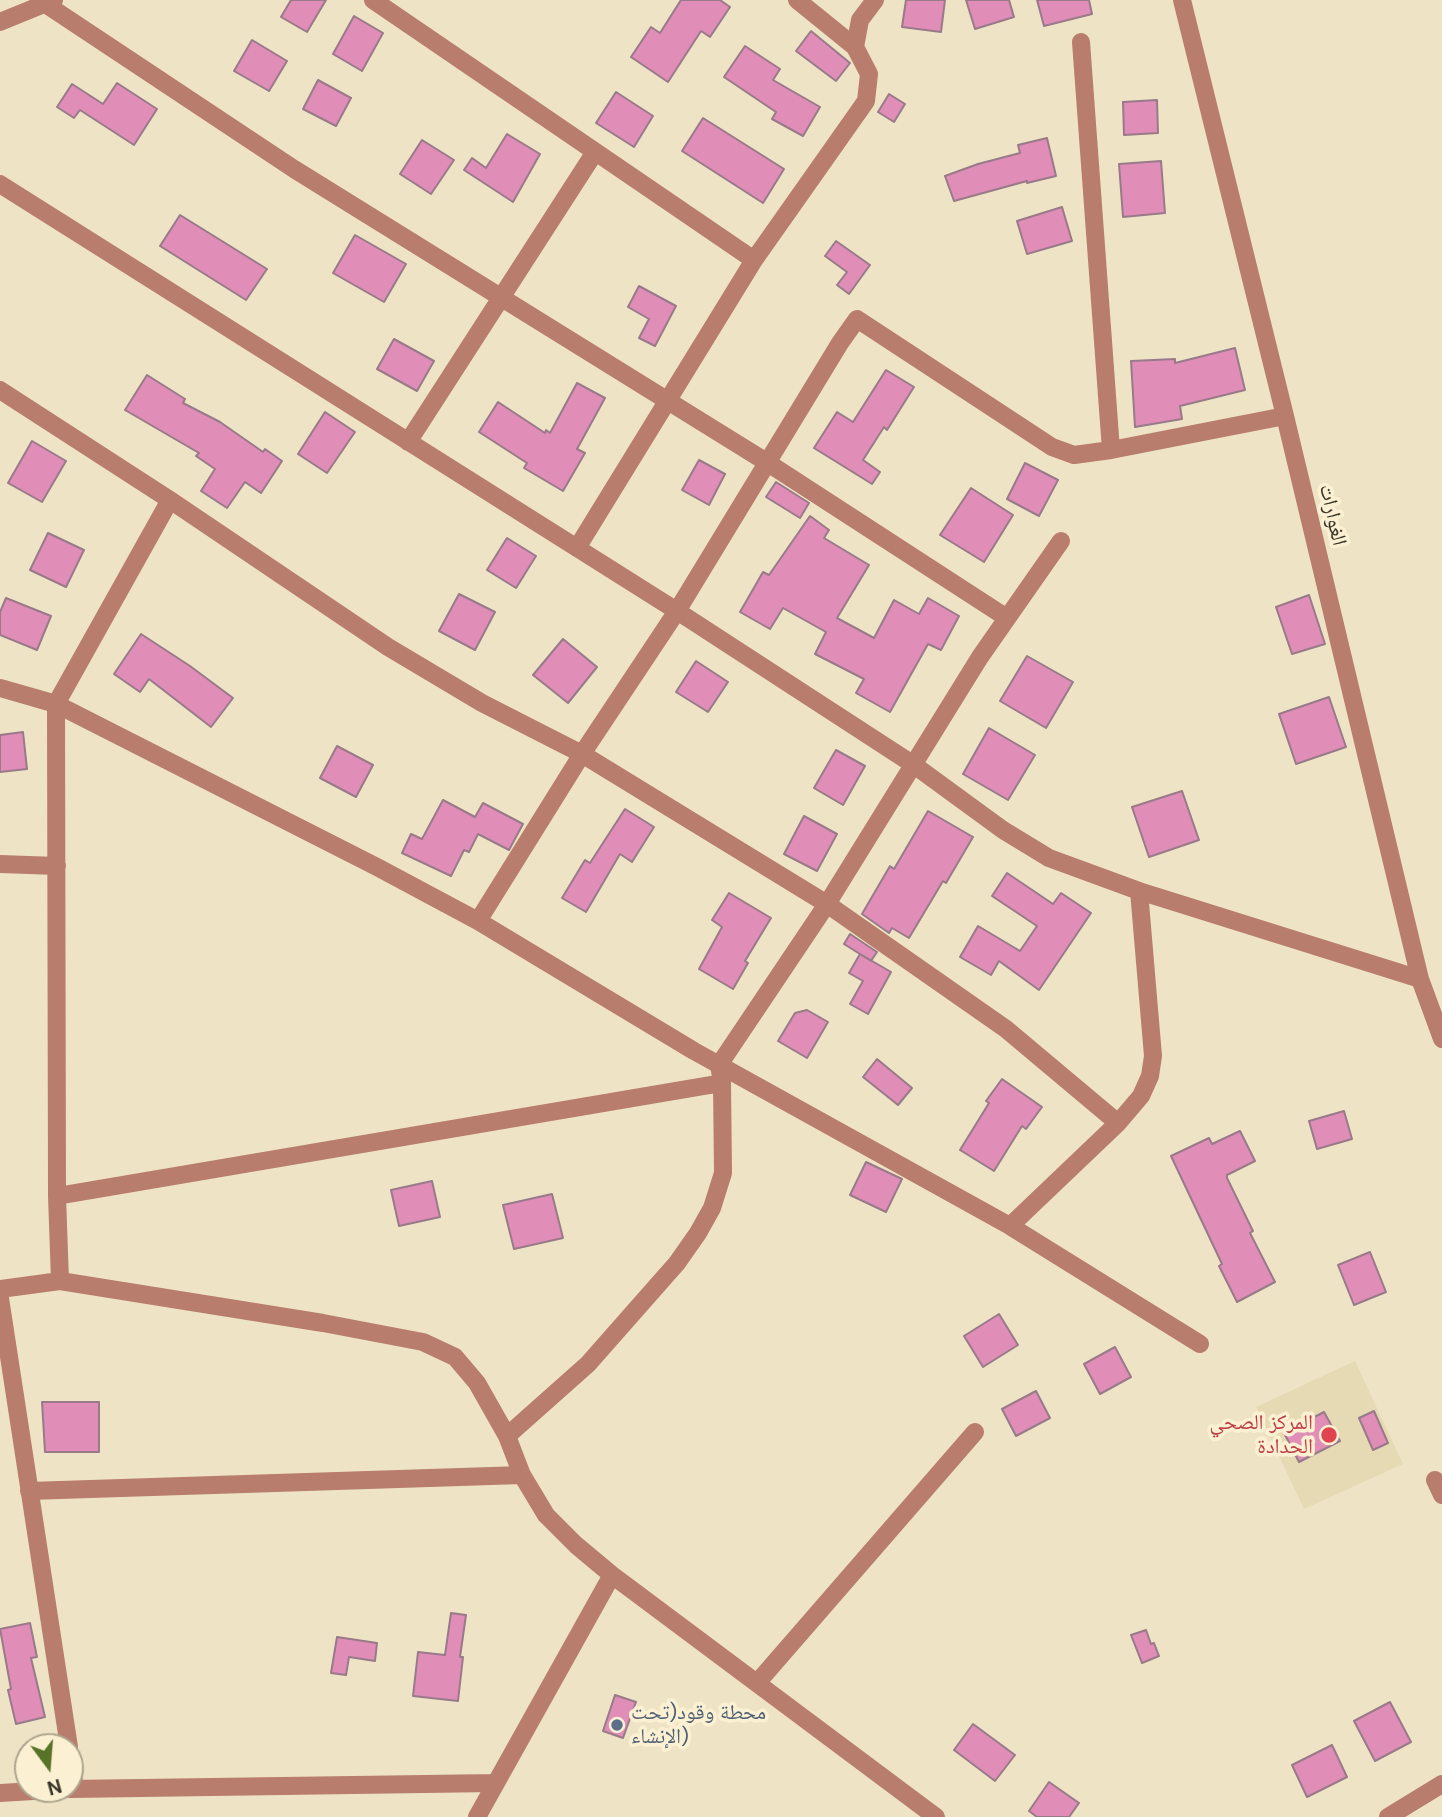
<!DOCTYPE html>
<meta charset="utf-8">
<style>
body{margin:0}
#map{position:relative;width:1442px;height:1817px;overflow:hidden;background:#eee4c5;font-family:"DM Sans",sans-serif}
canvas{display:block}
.north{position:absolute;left:14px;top:1733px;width:70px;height:70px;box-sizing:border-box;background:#fbf1d2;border:2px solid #ada58e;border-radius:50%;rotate:164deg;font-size:19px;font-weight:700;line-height:28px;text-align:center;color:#383428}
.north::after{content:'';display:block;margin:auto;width:24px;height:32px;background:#567327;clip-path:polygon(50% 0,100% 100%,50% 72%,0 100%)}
</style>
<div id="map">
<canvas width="1442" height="1817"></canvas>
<div class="north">N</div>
</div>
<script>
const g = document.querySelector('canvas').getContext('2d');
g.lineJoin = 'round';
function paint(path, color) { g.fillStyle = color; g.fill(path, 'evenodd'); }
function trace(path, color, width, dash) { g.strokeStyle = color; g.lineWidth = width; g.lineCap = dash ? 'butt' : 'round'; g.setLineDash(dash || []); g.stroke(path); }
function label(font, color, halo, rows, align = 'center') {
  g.font = font + ' "DM Sans","Noto Naskh Arabic",sans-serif'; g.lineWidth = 7; g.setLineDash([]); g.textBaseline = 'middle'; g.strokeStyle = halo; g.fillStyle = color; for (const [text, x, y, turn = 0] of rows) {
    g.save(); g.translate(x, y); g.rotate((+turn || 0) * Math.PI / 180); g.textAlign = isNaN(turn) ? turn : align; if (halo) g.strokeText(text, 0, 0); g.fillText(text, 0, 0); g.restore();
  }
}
const built = new Path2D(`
 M1355,1361L1403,1464L1304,1509L1256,1407Z`);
const building = new Path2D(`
 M291,0H326L307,32L281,17Z
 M681,0H720L730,7L710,37L701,31L668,82L631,57L651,27L660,33Z
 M906,0H945L941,32L902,27Z
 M966,0H1009L1014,17L975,29Z
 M1037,0H1089L1092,14L1044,26Z
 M354,16L383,33L362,71L333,54Z
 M811,31L850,63L836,81L796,51Z
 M252,40L287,61L269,91L234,71Z
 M745,46L780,69L773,80L820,107L803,136L772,119L776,112L724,77Z
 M318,80L351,98L336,126L303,109Z
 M117,83L157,109L134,145L80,110L74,118L57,107L72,84L103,104Z
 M616,92L653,116L634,147L596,123Z
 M889,94L905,104L894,122L878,112Z
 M1157,100L1158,133L1124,135L1123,102Z
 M703,118L784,169L763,203L682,151Z
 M507,134L540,154L513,202L464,170L472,158L486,168Z
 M1047,138L1056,176L1027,183V181L954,201L945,176L978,164L1020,153L1018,145Z
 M422,140L454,160L431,194L400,174Z
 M1161,161L1165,213L1123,217L1119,164Z
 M1062,207L1072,241L1027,254L1017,221Z
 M180,215L267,269L246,300L160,246Z
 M355,235L406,264L384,302L333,273Z
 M836,241L870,265L849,294L837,285L847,272L825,256Z
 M639,286L676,306L655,346L639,338L649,319L628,307Z
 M394,339L434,361L417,391L377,369Z
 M1235,348L1245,390L1180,406L1182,419L1135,427L1131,361L1175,359V363Z
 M886,370L914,387L887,430L884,427L863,460L880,472L872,484L814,448L837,412L853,422Z
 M147,375L185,399L183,403L220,422L263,452L265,449L282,461L261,493L245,482L227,508L201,491L215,469L196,456L199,453L125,410Z
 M577,383L605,398L577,449L585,453L563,491L524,468L527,463L479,432L498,402L545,433L546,430L550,433Z
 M325,412L355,432L327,473L298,454Z
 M32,441L66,461L42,502L8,483Z
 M699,460L725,474L709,505L682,490Z
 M1025,463L1058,480L1039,516L1007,499Z
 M776,482L809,503L800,518L766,497Z
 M971,488L1013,515L984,562L940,535Z
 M810,516L829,530L824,538L869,565L837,618L874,638L894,600L919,614L928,598L959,616L941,650L928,644L890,712L856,693L864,679L815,654L826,632L783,608L770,629L740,612L763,572L769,575Z
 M48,533L84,550L66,587L30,570Z
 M507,538L536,556L516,588L487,570Z
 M459,594L495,612L475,650L439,631Z
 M1309,595L1325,644L1292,654L1276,607Z
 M6,598L51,616L37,650L0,635V612Z
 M141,634L190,666L233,698L211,727L149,679L140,692L114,674Z
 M563,639L597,667L568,703L533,675Z
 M1027,656L1073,682L1046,728L1000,701Z
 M696,661L728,682L708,712L676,692Z
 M1329,697L1346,747L1296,764L1279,714Z
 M989,728L1035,755L1008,800L963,774Z
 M23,732L27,769L0,772V735Z
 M337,746L373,765L356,797L320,778Z
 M836,750L865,766L843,805L814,788Z
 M1182,791L1199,840L1149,857L1132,807Z
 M443,800L475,817L483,803L523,824L509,850L478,834L469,852L464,850L451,876L402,853L411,834L422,839Z
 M625,809L654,827L632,862L620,854L586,912L562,898L585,860L590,863Z
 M928,811L973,837L946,883L943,881L909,938L892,928L889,933L862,914L890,866L894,869Z
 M804,816L837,834L817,871L784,854Z
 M1007,873L1053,904L1061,893L1091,913L1039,990L999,961L991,975L960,957L978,926L1020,951L1037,926L992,896Z
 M729,893L771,918L745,961L748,963L733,989L699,969L722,927L712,920Z
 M850,934L877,952L871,961L844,944Z
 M860,954L891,972L868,1014L850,1004L863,981L849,973Z
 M807,1010L828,1022L807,1058L778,1041L795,1013Z
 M877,1059L912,1088L898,1105L863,1077Z
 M1002,1079L1042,1107L1026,1129L1022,1126L994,1171L960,1150L989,1103L986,1101Z
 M1344,1111L1352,1139L1317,1149L1309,1121Z
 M1240,1131L1255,1161L1227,1175V1178L1253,1231L1250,1233L1275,1282L1237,1302L1219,1266L1222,1264L1171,1156L1209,1138L1212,1144Z
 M866,1162L902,1179L886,1212L850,1195Z
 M432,1181L440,1217L399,1226L391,1190Z
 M552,1194L563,1238L514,1249L503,1205Z
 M1370,1252L1386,1292L1354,1305L1338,1265Z
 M999,1314L1018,1345L983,1367L964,1336Z
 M1115,1347L1131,1377L1100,1394L1084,1364Z
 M1036,1391L1050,1418L1016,1436L1002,1409Z
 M42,1402H99V1452H45Z
 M1374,1411L1388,1443L1373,1450L1359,1418Z
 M1324,1412L1340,1441L1299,1462L1284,1433Z
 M451,1613L466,1615L460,1657H463L458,1701L413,1696L418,1652L445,1655Z
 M30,1623L37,1657L31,1658L45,1717L16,1724L8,1690L11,1689L0,1629Z
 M1146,1630L1151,1644L1154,1643L1159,1656L1142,1663L1131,1635Z
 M337,1637L377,1643L375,1661L349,1657L346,1675L331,1673Z
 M615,1695L636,1702L623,1738L603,1731Z
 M1390,1702L1411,1742L1375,1761L1354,1721Z
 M973,1724L1015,1755L995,1781L954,1750Z
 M1332,1745L1347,1777L1307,1797L1292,1765Z
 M1049,1782L1079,1803L1069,1817H1037L1029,1811Z`);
const minor = new Path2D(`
 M43,0L44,3L294,169L768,463L1007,618
 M373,0L754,260
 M1182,0L1285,416L1420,979L1442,1039
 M0,22L54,0
 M1081,42L1111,450
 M855,47L860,20L875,0
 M0,184L677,611L914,765L1003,830L1049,858L1139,891L1420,979
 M0,390L170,500L388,647L482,703L582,754L827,904L1006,1029L1118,1123
 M408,442L595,152
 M577,548L754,260L866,101L869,74L855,47L797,0
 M0,688L56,704L377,867L478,921L694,1051L1010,1226L1200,1344
 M0,864L57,866
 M478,921L582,754L677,611L840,343L857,319L1052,447L1074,455L1111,450L1285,416
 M57,1196L722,1083
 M1010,1226L1118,1123L1141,1096L1150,1076L1153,1056L1139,891
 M60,1281L57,1196L56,704L170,500
 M0,1289L60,1281L323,1323L423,1342L455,1357L477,1383L507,1436L522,1475L546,1515L576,1545L612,1575L936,1817
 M0,1298L69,1747
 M507,1436L588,1364L677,1263L698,1233L712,1208L723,1173L722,1083L719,1065L827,904L980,657L1061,541
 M1435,1480L1442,1495
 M29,1491L522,1475
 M757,1683L975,1432
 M70,1756L75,1789
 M70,1789L495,1783
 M0,1793L66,1789
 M477,1817L612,1575
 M1388,1817L1442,1784`);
const markers = [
 [1329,1435,9,"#e0444e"],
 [617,1725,7,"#5c6f8a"]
];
const streetNames = [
 ["الغوارات",1332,515,77]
];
const healthNames = [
 ["المركز الصحي",1313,1423],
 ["الحدادة",1313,1447]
];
const serviceNames = [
 ["محطة وقود(تحت",631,1713],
 ["الإنشاء)",631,1737]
];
paint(built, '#e6dab4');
paint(building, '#e08db7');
trace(building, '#987a89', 2);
trace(minor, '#b87d6c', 18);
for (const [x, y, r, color] of markers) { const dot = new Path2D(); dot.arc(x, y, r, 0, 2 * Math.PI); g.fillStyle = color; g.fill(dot); trace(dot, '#fbf1d2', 2.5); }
label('21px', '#383428', '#fbf1d2', streetNames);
label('21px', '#be3a42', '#fbf1d2', healthNames, 'right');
label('21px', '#4e5e75', '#fbf1d2', serviceNames, 'left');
</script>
